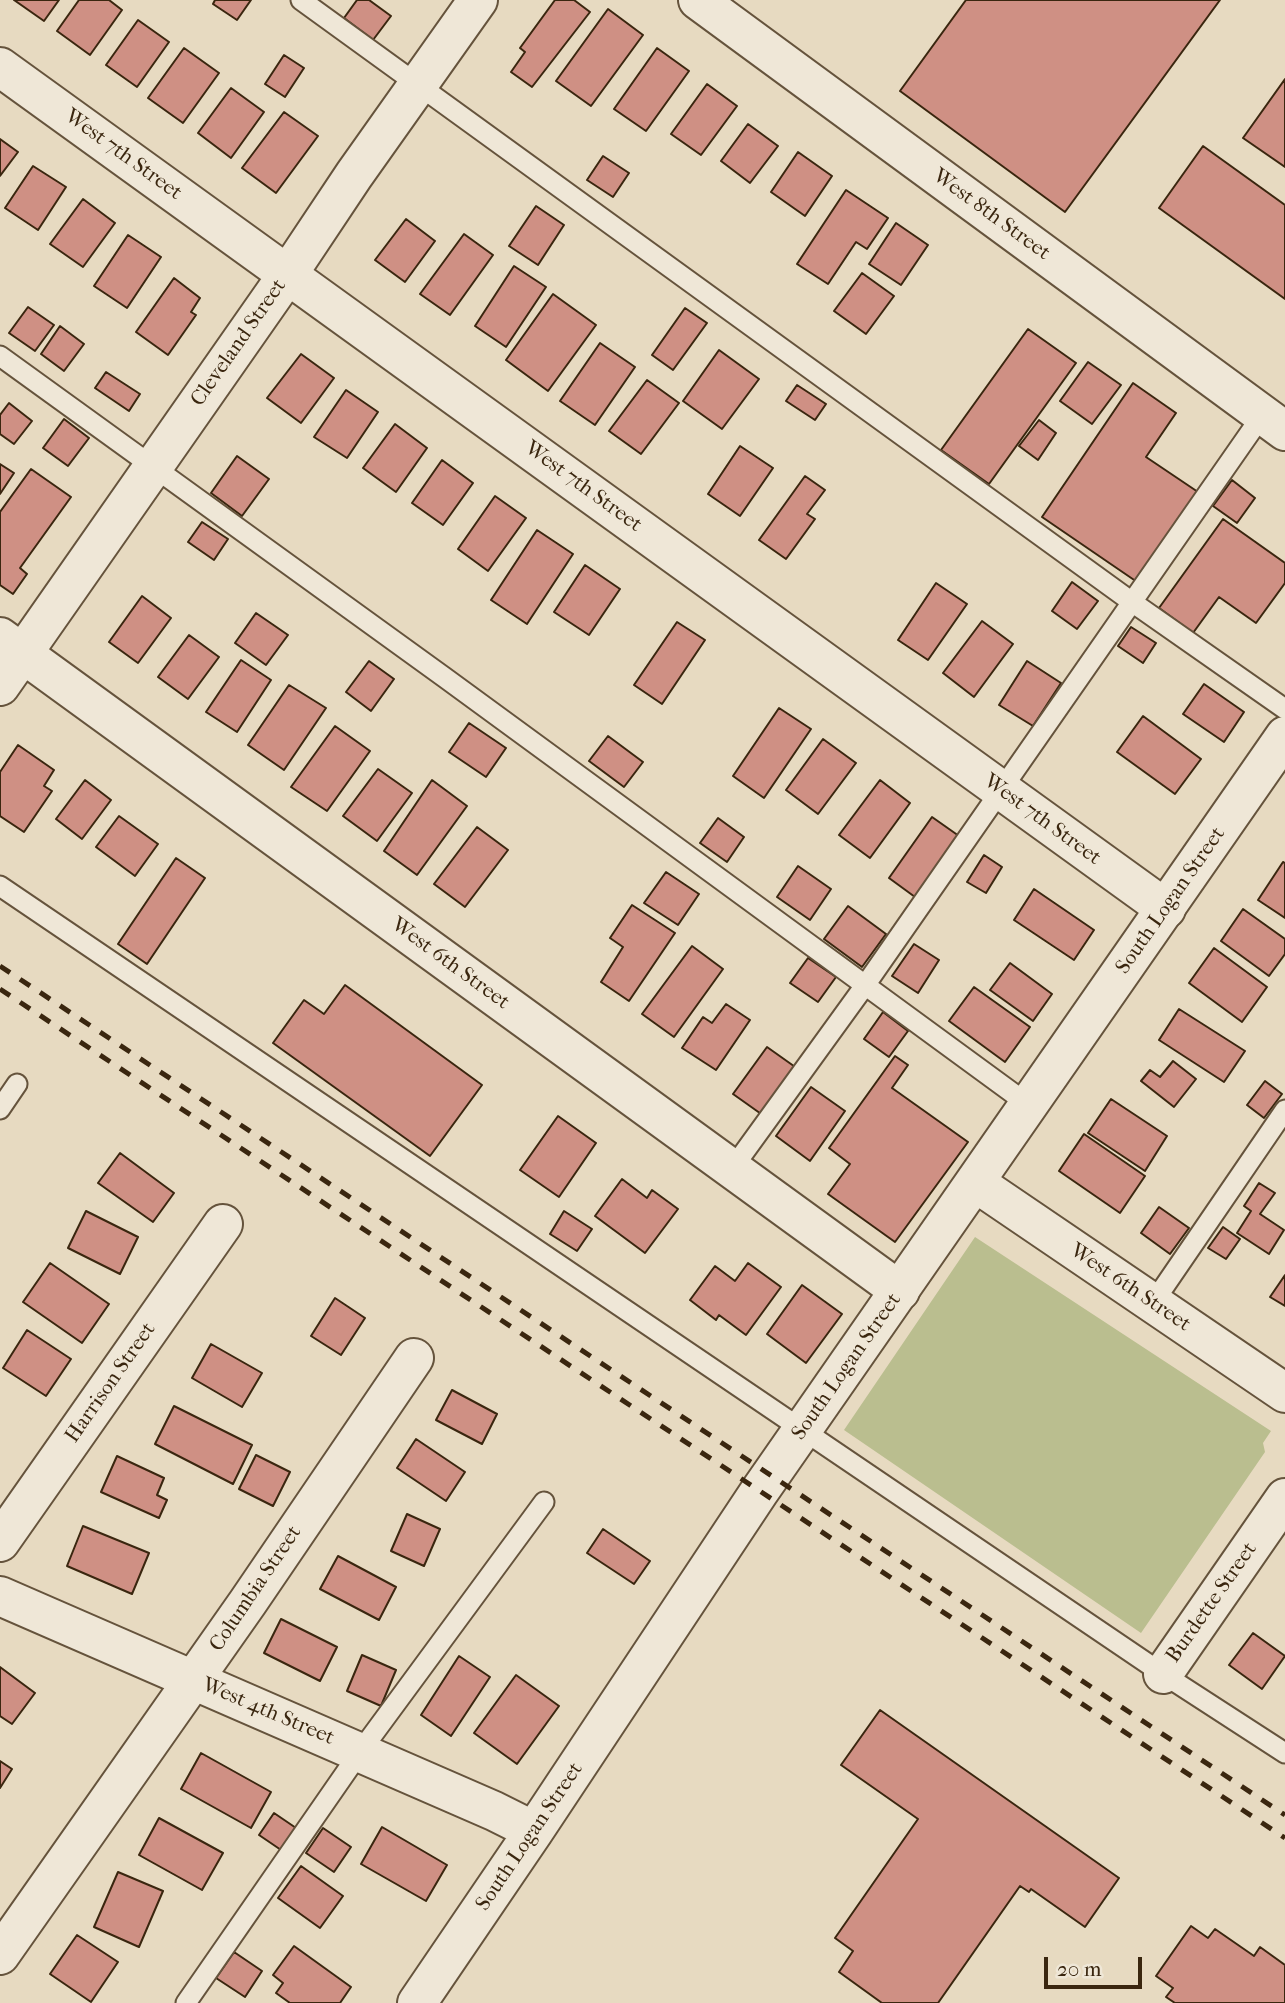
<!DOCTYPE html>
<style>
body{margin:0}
#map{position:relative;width:1285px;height:2003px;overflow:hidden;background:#e7dac1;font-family:"IM FELL French Canon",serif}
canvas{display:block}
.scale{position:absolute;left:1044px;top:1957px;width:98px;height:32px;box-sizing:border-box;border:4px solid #3a260f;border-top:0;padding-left:9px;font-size:21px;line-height:24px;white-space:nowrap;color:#3a260f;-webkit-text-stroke:5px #efe7d7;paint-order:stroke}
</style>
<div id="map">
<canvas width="1285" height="2003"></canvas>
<div class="scale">20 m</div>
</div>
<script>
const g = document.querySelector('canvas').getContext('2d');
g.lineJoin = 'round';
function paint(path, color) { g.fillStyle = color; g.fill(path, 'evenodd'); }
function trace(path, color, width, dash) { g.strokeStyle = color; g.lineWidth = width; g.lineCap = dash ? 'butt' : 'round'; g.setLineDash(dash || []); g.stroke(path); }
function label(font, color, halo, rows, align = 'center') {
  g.font = font + ' "IM FELL French Canon",serif'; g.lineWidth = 5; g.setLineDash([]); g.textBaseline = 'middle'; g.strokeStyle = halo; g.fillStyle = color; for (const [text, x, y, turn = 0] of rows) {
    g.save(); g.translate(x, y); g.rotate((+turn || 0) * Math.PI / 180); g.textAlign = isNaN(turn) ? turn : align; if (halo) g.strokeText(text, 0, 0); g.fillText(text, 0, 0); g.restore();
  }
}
const green = new Path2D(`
 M975,1237L1271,1431L1263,1443L1265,1452L1141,1633L844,1430Z`);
const building = new Path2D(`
 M14,0H59L44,21Z
 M79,0H109L122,10L90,55L57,31Z
 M215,0H251L237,20L213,4Z
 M357,0H369L391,16L373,40L344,18Z
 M555,0H574L590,12L532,87L511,72L525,52L520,48Z
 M966,0H1220L1065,212L900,91Z
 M608,9L643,35L591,106L556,81Z
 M138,20L169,42L137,87L106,65Z
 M184,48L219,73L183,123L148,98Z
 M657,48L689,71L646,131L614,109Z
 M284,55L304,68L285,97L265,84Z
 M1285,79V167L1243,138Z
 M707,84L737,106L701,155L671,134Z
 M231,88L264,112L231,158L198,133Z
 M284,112L318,136L276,193L242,168Z
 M748,124L778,146L750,183L721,161Z
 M0,139L18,152L0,176Z
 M1203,146L1285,205V299L1159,208Z
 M798,152L832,176L805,216L771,192Z
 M603,156L629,173L613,197L587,180Z
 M33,166L66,187L38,230L5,208Z
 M846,190L888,218L867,249L856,242L828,284L797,264Z
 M83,199L115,223L83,267L50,244Z
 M536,206L564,225L538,265L509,246Z
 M406,219L435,241L405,282L375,260Z
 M896,223L928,245L901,285L869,264Z
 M464,234L493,255L450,315L420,294Z
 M128,235L161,257L127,308L94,286Z
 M514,266L546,287L506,347L475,326Z
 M862,273L894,296L866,334L834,311Z
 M174,278L200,298L191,312L196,315L168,355L136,332Z
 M553,294L596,325L548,391L506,360Z
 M28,307L54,325L35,351L9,333Z
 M685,308L707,323L673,370L652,355Z
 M60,326L84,344L64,371L41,354Z
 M1028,329L1076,363L989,484L941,450Z
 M600,343L635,367L595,425L560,401Z
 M719,350L759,379L722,429L683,401Z
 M301,354L334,378L301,423L267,398Z
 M1088,362L1121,385L1092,424L1060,401Z
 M106,372L140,394L129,411L95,388Z
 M647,380L679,403L641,454L609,431Z
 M1133,383L1176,413L1146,457L1201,494L1140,584L1042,517Z
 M797,385L826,404L815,420L786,401Z
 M346,390L378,412L347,458L314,437Z
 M9,403L32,421L14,444L0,434V415Z
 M64,419L89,438L68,466L43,448Z
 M1039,420L1056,433L1038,460L1019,446Z
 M395,424L427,448L396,492L363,468Z
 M740,446L773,468L740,516L708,494Z
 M237,456L269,479L242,516L211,493Z
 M442,460L473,483L443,525L412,503Z
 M0,464L14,473L0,494Z
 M31,469L71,497L20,568L27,574L13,594L0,585V512Z
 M805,476L825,490L807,514L815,519L786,559L759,540Z
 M1232,480L1255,498L1237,523L1213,506Z
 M495,496L526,518L488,571L458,549Z
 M1223,519L1285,563V583L1256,623L1219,597L1193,633L1159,608Z
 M202,522L228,539L214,560L188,542Z
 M537,530L573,554L527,624L491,600Z
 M585,565L620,589L589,635L554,612Z
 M1072,582L1098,601L1077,629L1052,611Z
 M936,583L967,604L928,660L898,640Z
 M142,596L171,618L138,663L109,642Z
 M256,613L288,635L266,665L235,643Z
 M982,621L1013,644L974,697L943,673Z
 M677,622L705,640L662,704L634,685Z
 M1131,627L1156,643L1143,663L1118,646Z
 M189,635L219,657L188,699L158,677Z
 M241,660L271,680L237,732L206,712Z
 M369,661L394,679L371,711L346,692Z
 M1027,661L1061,683L1033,726L999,705Z
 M1204,684L1244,712L1224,742L1183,714Z
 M289,685L326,708L284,770L248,745Z
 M779,708L811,729L764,798L733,776Z
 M1143,716L1201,759L1175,794L1117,752Z
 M469,723L506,748L486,777L449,752Z
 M335,726L370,751L327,811L291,787Z
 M608,736L643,762L624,787L589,761Z
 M823,739L856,763L818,814L786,790Z
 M18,745L54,770L44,786L52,791L24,832L0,816V772Z
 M378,769L412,793L377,841L343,816Z
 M85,780L111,800L82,839L56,819Z
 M432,780L467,806L417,875L384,851Z
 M880,780L910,803L870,858L839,835Z
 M119,816L158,844L135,876L96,847Z
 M932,817L959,836L915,897L889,878Z
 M718,818L744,837L727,862L700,843Z
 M477,827L508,850L465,907L434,884Z
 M984,855L1002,867L986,893L967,882Z
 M176,858L205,878L147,964L118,944Z
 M1283,862L1285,863V918L1258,900Z
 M798,866L831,889L810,920L777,897Z
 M666,872L699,894L678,925L644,903Z
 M1034,889L1094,930L1074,960L1014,920Z
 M632,905L675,933L629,1001L601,982L623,947L610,938Z
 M848,906L886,934L862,967L824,939Z
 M1243,909L1285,939V954L1269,976L1221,941Z
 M914,944L939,960L918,993L892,976Z
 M692,946L723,969L674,1037L642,1014Z
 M1214,948L1267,987L1242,1022L1189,983Z
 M808,958L836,977L818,1002L790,983Z
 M1010,963L1052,994L1033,1021L990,990Z
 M345,985L482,1085L430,1156L273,1043L304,1000L324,1014Z
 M974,987L1030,1027L1005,1062L949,1021Z
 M726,1004L750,1020L716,1070L682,1048L703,1017L712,1023Z
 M1179,1009L1245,1051L1224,1082L1159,1040Z
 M883,1012L908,1031L889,1057L864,1039Z
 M767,1047L798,1069L764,1116L733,1094Z
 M895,1056L908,1065L892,1088L968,1142L895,1242L828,1194L850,1164L829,1148Z
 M1173,1061L1196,1079L1174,1107L1141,1081L1150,1070L1160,1077Z
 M1265,1081L1282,1094L1264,1118L1247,1105Z
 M811,1087L845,1111L810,1161L776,1136Z
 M1111,1099L1167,1136L1145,1171L1088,1133Z
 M558,1116L596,1143L559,1197L520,1170Z
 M1084,1134L1145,1176L1120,1213L1059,1171Z
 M120,1153L174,1193L153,1222L98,1183Z
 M622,1179L647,1198L652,1190L678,1209L645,1253L595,1216Z
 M1259,1183L1275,1193L1260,1214L1284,1230L1269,1254L1237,1233L1251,1211L1244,1206Z
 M1159,1207L1189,1228L1170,1254L1141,1233Z
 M86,1211L138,1237L120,1274L68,1248Z
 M564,1211L592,1229L577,1251L550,1234Z
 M1223,1227L1240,1239L1226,1259L1208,1248Z
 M50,1263L109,1304L82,1343L23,1302Z
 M748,1263L781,1287L746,1335L719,1315L716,1320L690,1300L715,1266L735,1281Z
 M1285,1275V1306L1270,1297Z
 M802,1285L842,1314L806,1363L767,1334Z
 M335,1298L365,1318L341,1355L311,1336Z
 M27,1330L71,1359L46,1396L3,1368Z
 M211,1344L262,1373L242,1407L192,1378Z
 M452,1390L497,1414L482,1444L436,1420Z
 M174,1406L252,1445L233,1484L155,1444Z
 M416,1439L465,1472L446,1501L397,1468Z
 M256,1455L290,1472L273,1506L239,1489Z
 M117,1456L164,1478L157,1495L167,1500L159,1518L101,1492Z
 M407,1514L440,1529L424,1566L391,1551Z
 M83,1526L149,1553L132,1594L67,1566Z
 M603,1529L650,1561L634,1584L587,1553Z
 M338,1556L396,1587L379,1620L320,1589Z
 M281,1619L337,1647L320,1681L264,1653Z
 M1253,1633L1285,1656L1262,1689L1229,1665Z
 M362,1655L396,1670L381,1706L347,1691Z
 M459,1656L490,1677L451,1736L421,1715Z
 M0,1667L35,1693L12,1724L0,1716Z
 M516,1675L559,1706L517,1764L474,1733Z
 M880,1710L1119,1878L1085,1927L1031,1889L1029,1892L1020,1886L938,2003H882L839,1972L853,1951L835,1938L918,1819L841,1765Z
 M201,1753L271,1792L251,1828L181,1789Z
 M0,1761L12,1769L0,1788Z
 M274,1813L299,1830L284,1852L259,1835Z
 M159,1818L223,1853L202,1890L139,1855Z
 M382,1827L447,1865L426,1901L361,1864Z
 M323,1828L351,1847L334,1872L306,1853Z
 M301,1866L343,1896L320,1928L278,1898Z
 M118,1872L163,1891L139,1947L94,1927Z
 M1191,1926L1208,1938L1215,1929L1254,1956L1260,1947L1285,1965V2003H1175L1166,1997L1173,1988L1156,1976Z
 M77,1935L118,1962L91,2002L50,1974Z
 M294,1946L351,1987L340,2003H290L276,1993L283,1983L273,1975Z
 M234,1952L262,1971L245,1997L216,1978Z`);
const service = new Path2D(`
 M301,0L1132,602L1285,709
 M0,356L444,677L1029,1105
 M0,886L1163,1674L1285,1753
 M0,1109L17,1084
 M732,1169L866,984L1263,414
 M1153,1303L1285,1110
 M186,2003L360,1752L544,1502`);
const minor = new Path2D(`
 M0,67L1166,909
 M0,637L900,1291
 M0,686L288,274L354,175L478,0
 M976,1183L1285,1393
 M0,1542L223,1224
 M1163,1674L1285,1498
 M0,1955L248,1602L414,1358`);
const tertiary = new Path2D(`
 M698,0L1285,431
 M0,1596L494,1811L534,1831
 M417,2003L534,1831L759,1492L1285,736`);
const rail = new Path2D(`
 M0,966L1285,1815
 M0,989L1285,1838`);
const streetNames = [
 ["West 7th Street",123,155,36],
 ["West 8th Street",991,215,36],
 ["Cleveland Street",239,343,-55],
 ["West 7th Street",583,487,36],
 ["West 7th Street",1042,820,36],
 ["South Logan Street",1171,901,-55],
 ["West 6th Street",450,964,36],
 ["West 6th Street",1130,1288,34],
 ["South Logan Street",847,1367,-55],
 ["Harrison Street",111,1383,-55],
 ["Columbia Street",256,1589,-56],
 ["Burdette Street",1212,1603,-55],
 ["West 4th Street",268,1712,23],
 ["South Logan Street",530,1837,-56]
];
paint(green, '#babe8f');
paint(building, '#cf9084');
trace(building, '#3a260f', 2);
trace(service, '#65533c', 23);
trace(minor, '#65533c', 42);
trace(tertiary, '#65533c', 42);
trace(service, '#efe7d7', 19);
trace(minor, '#efe7d7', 38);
trace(tertiary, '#efe7d7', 38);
trace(rail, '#3a260f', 5, [12, 12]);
label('21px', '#3a260f', '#efe7d7', streetNames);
</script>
